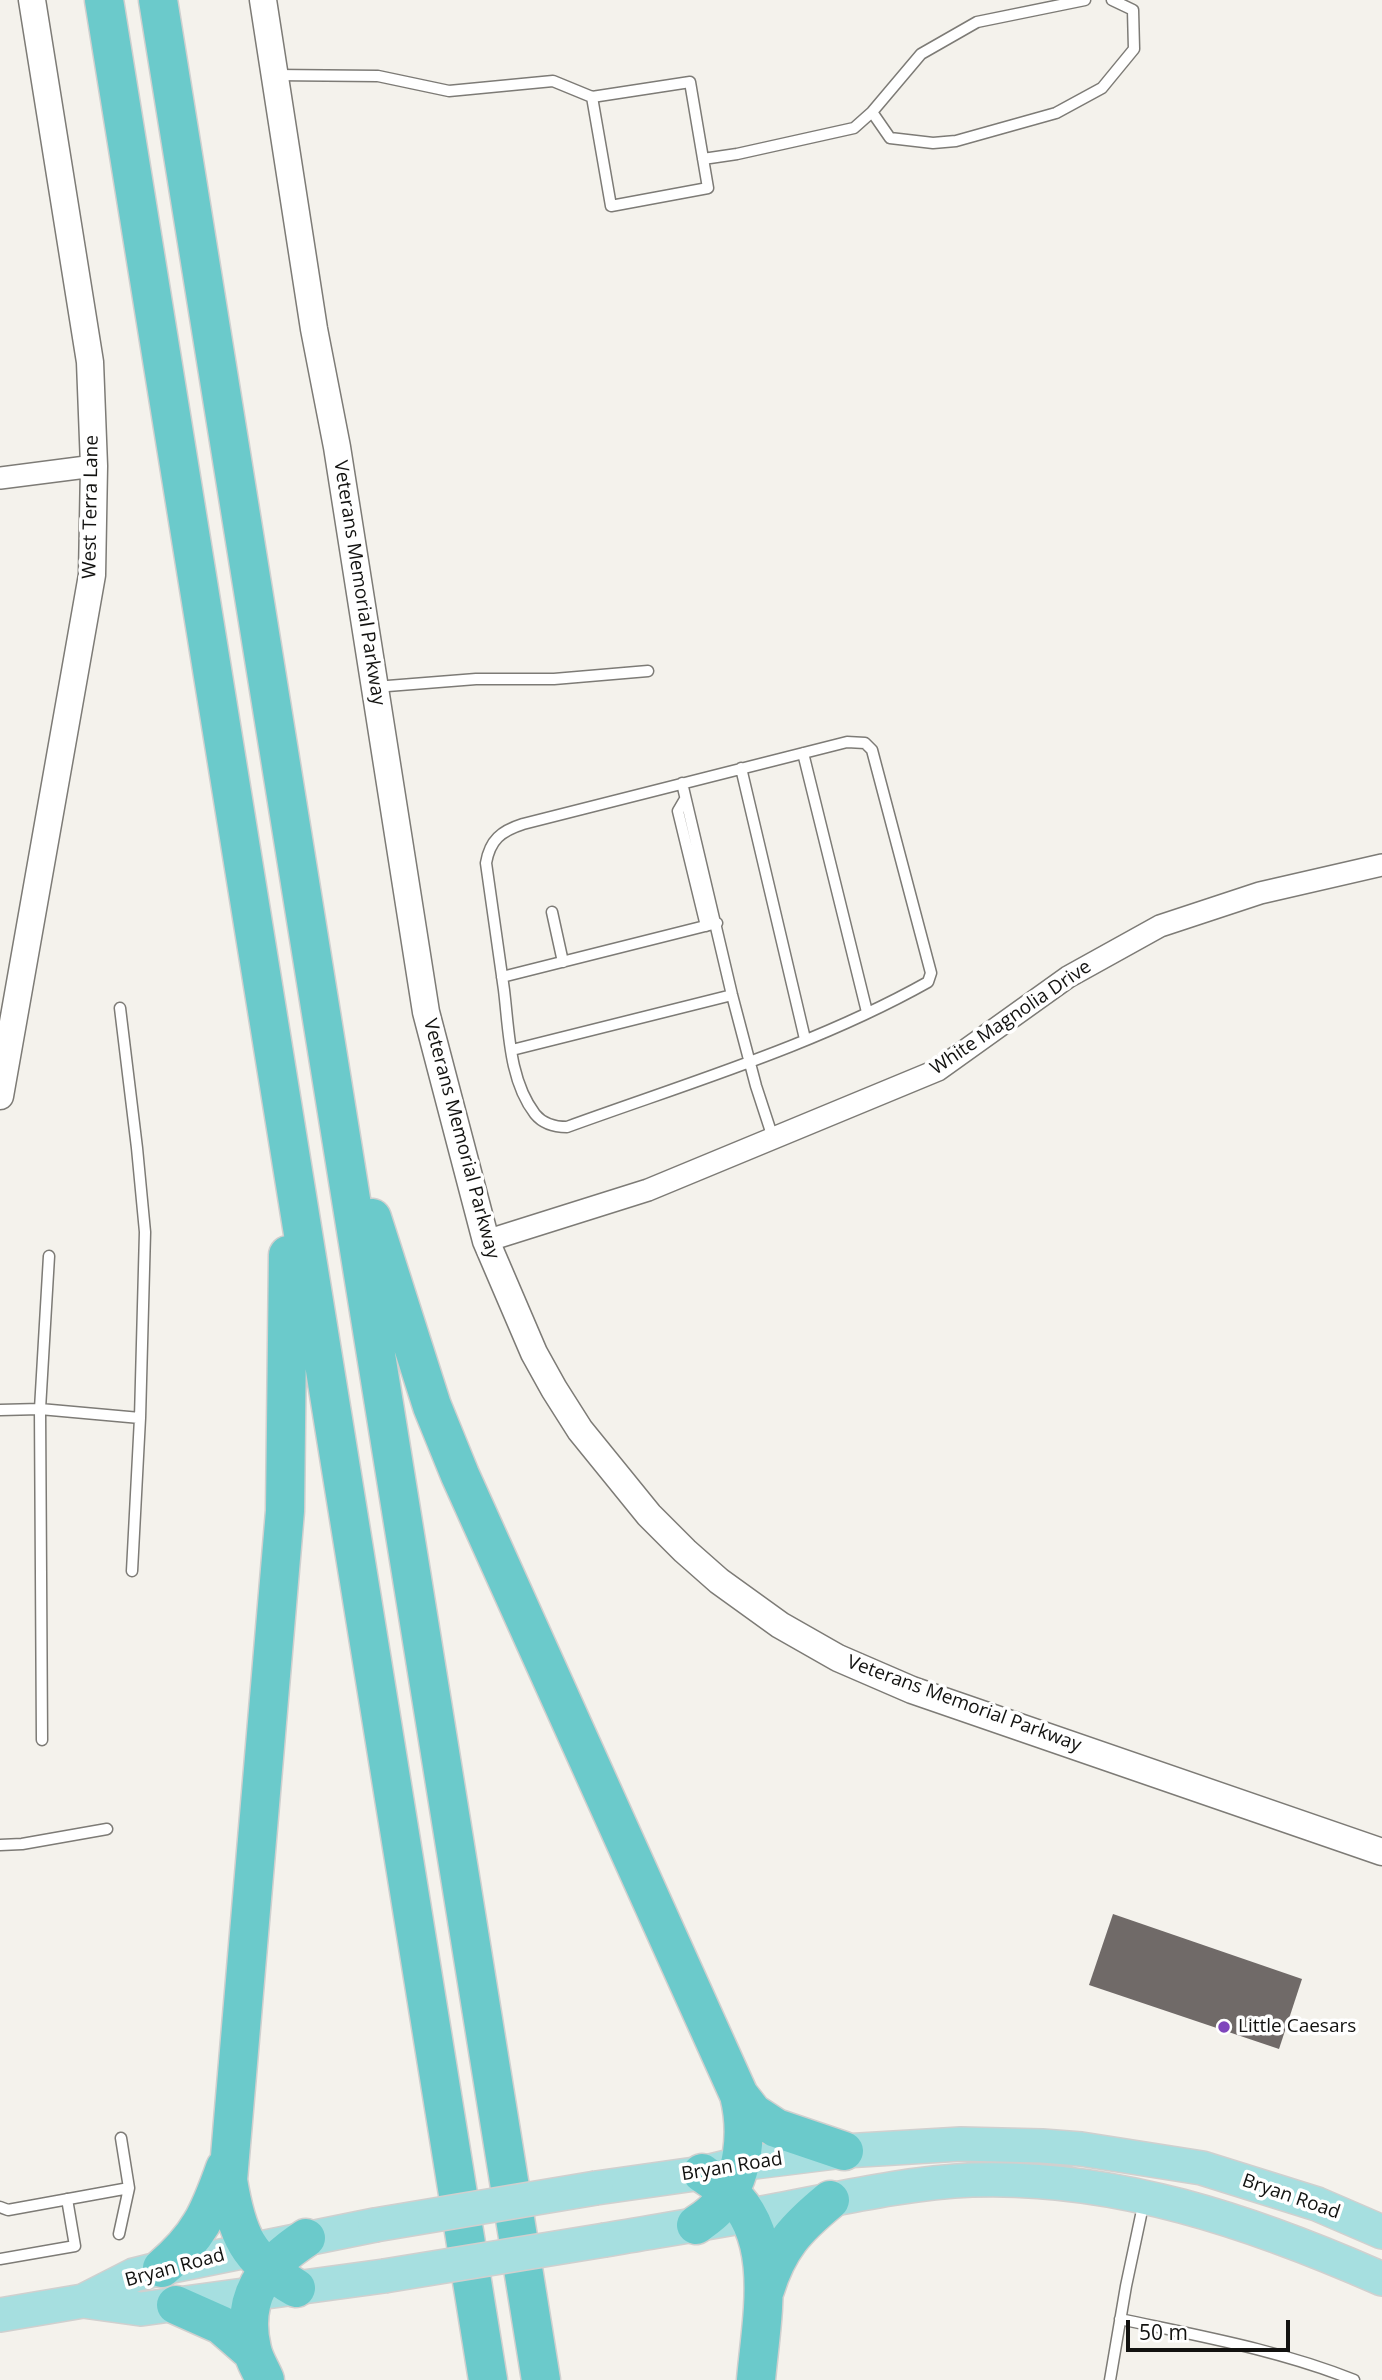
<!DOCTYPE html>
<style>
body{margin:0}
#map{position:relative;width:1382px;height:2380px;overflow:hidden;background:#f4f2ec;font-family:"Open Sans",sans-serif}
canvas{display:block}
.scale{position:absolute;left:1126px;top:2320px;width:164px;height:32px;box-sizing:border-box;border:4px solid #121210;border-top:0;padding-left:9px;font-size:21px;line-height:24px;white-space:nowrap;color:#121210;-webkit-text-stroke:5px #fff;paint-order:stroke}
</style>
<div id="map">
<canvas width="1382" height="2380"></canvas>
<div class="scale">50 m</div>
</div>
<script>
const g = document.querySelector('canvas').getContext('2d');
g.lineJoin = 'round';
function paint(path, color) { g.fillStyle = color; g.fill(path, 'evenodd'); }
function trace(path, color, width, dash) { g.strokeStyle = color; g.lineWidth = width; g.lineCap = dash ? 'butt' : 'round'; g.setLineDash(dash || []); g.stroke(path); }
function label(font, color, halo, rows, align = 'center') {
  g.font = font + ' "Open Sans",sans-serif'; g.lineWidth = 7; g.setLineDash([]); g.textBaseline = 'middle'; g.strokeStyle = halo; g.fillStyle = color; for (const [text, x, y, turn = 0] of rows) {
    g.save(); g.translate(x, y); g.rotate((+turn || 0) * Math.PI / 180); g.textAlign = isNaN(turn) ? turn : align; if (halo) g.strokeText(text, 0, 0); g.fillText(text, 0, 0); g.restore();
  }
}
const building = new Path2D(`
 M1113,1914L1302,1979L1279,2049L1089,1985Z`);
const service = new Path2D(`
 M274,75L378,76L449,91L553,81L592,97
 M690,82L708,188L611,206L592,97Z
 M872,112L890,138L933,143L956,141L1056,113L1102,88L1134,49L1133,10L1112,0
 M703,159L737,154L854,128L872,112L921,54L977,22L1085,0
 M375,687L476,679H554L648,671
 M847,742L865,743L872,750L931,973L928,982C816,1045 688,1083 567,1127C555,1127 543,1124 535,1114C509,1080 509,1031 504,990C498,948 492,906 486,863C490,840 501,831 523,824Z
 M803,753L867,1012
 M741,768L805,1039
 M682,783L732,995L756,1086L773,1138
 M685,799L678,811L706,926
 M552,912L563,962
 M502,977L717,923
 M120,1008L137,1148L145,1232L140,1418
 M512,1050L732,995
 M0,1410L40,1409L49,1256
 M42,1740L40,1409L140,1418L132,1571
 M0,1845L22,1844L107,1829
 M0,2207L8,2210L129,2188
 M119,2234L129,2188L121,2138
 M0,2259L75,2246L67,2199
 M1120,2319C1199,2336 1279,2350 1354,2380
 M1110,2380L1126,2286L1144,2201`);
const minor = new Path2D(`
 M0,478L94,466
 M486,1241L648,1190L938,1070L1068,977L1160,926L1260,893L1382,865`);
const tertiary = new Path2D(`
 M263,0L314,329L337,447L426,1012L486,1241L534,1353L554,1389L580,1430L649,1515L685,1551L719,1581L780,1625L838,1658L912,1690L1382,1852
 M0,1096L92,575L94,466L90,362L32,0`);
const primary = new Path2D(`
 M596,2188L702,2173L739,2164L844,2151L961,2144L1042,2146L1081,2149L1202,2168L1317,2204L1382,2232
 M605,2240C663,2230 721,2221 778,2210C842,2198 906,2183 972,2180C1115,2175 1253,2222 1382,2279
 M83,2301L134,2275L162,2268L375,2225
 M0,2315L83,2301L141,2309L384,2276`);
const motorway = new Path2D(`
 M104,0L488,2380
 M158,0L541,2380
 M372,1218L432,1406L460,1475L739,2095L753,2113L776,2128L844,2151
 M288,1255L285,1511L228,2180C237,2235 247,2259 296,2288
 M702,2173C710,2179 721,2185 729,2192C780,2238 761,2320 756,2380
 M696,2225C703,2220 711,2215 717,2208C745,2179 748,2131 739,2095
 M162,2268C199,2237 209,2213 225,2168
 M765,2290C778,2247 796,2228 830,2200
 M176,2305L221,2325L252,2352
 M265,2380C261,2370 254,2360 252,2349C240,2298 264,2265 306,2238`);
const primaryBridge = new Path2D(`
 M375,2225L596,2188
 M384,2276L605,2240`);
const markers = [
 [1224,2027,7,"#7f46bc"]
];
const streetNames = [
 ["West Terra Lane",91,507,-89],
 ["Veterans Memorial Parkway",359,583,81],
 ["White Magnolia Drive",1011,1018,-34],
 ["Veterans Memorial Parkway",461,1139,75],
 ["Veterans Memorial Parkway",964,1704,20],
 ["Bryan Road",732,2167,-9],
 ["Bryan Road",1291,2197,19],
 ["Bryan Road",175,2268,-15]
];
const poiNames = [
 ["Little Caesars",1238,2027]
];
paint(building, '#706a68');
trace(service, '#7d7b76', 13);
trace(minor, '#7d7b76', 24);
trace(tertiary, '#7d7b76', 29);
trace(primary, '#d0d0cf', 36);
trace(motorway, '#d0d0cf', 41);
trace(service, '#fff', 10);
trace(minor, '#fff', 21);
trace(tertiary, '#fff', 26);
trace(primary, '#a6dfe0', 33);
trace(motorway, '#6bcacb', 38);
trace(primaryBridge, '#d0d0cf', 36, []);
trace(primaryBridge, '#a6dfe0', 33);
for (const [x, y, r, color] of markers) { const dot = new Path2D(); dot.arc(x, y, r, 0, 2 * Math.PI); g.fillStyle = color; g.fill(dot); trace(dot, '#fff', 2.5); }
label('19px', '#121210', '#fff', streetNames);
label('19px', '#121210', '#fff', poiNames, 'left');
</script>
